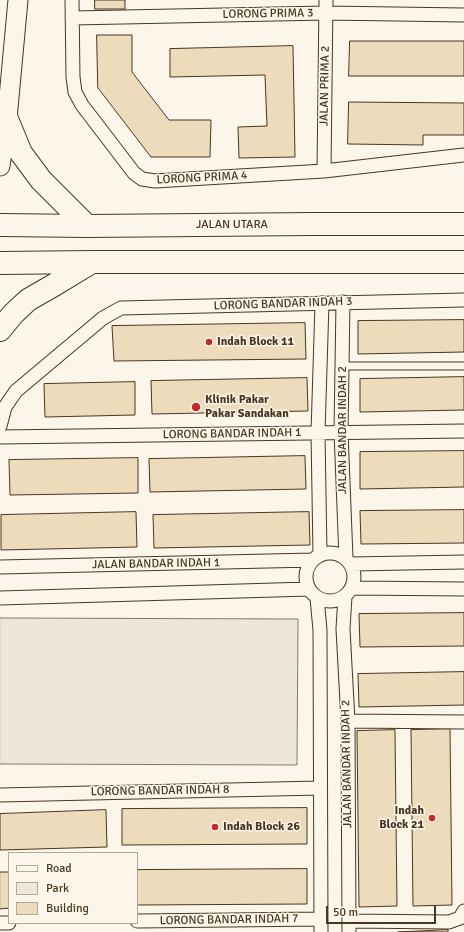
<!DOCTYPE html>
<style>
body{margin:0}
#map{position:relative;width:464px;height:932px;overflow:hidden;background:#fbf6e9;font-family:Signika,sans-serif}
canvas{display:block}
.legend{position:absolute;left:8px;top:852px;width:130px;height:72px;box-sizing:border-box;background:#fbf6e9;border:1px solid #b4a999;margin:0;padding:5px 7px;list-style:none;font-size:12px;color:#4a3520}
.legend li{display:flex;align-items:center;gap:8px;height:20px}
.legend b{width:20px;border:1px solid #b4a999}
.scale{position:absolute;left:326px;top:906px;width:110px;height:18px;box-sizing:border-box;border:2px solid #4a3520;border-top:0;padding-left:5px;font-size:12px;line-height:14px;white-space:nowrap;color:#4a3520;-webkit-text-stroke:3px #fbf6e9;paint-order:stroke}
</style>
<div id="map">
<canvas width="464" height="932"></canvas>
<ul class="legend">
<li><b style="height:5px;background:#fbf6e9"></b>Road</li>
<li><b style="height:11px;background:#ede6d9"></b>Park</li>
<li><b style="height:11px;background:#ecdcbc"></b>Building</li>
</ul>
<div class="scale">50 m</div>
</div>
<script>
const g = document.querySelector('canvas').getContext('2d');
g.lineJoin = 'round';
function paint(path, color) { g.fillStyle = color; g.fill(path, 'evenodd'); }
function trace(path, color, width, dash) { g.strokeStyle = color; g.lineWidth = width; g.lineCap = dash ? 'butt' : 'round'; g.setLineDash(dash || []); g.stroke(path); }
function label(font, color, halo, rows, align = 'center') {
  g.font = font + ' Signika,sans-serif'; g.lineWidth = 3; g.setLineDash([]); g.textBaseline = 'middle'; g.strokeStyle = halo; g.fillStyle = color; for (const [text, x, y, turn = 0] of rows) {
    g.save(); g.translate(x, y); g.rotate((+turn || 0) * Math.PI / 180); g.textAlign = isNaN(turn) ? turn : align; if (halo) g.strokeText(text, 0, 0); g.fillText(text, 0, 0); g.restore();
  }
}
const green = new Path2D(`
 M0,618L298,619L297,765L0,764Z`);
const building = new Path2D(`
 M95,0H125V9H95Z
 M97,35H132V72L169,120H211L210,157H151L98,88Z
 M350,41H464V76H349Z
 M293,46L295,157L239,158L238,127L267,126L265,75L170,77V49Z
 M349,102L464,103V135H423V145L348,144Z
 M464,320V352L358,354V321Z
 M305,323L306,359L114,361L112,326Z
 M464,377V410L360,412V379Z
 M307,378L308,411L152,414L151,381Z
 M135,382V415L45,417L44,384Z
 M464,451V487L360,489V452Z
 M305,456L306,489L150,492L149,459Z
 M138,458V493L10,495L9,460Z
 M464,510V543L361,544L360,511Z
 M136,512L137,547L1,550V515Z
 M309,512L310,545L154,548L153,515Z
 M464,613V646L360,647L359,614Z
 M464,672V705L359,707L358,674Z
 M450,729L452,905L413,906L411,730Z
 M395,730L397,906L359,907L357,731Z
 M307,808V844L122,845V809Z
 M106,810L107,847L0,850V814Z
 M307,869V904L137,905V870Z
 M0,872H9V908L0,909Z
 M448,930V932H398Z`);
const lane = new Path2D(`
 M343,366H464`);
const street = new Path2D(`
 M72,0L73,77L75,92L82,105L134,173L142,179L155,181L324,171L464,155
 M72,18L326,13L464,15
 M324,171L326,0
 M343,302L341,432L346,558
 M0,426L5,407L16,391L103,318L121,308L464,300
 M0,437L464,431
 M306 577a24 24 0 1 1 48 0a24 24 0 1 1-48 0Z
 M320,555L318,433L322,303
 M351,564L464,562
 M0,567L313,560
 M352,588L464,589
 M345,596L343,629L348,721L349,932
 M0,598L309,589
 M317,598L320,630L321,932
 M348,721L464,722
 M0,795L320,788
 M137,921L321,919
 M349,921L449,922L460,918L464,911
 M0,923H9`);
const secondary = new Path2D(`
 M0,166L7,119L18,0`);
const highway = new Path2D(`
 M7,119L21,153L41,180L87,226
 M0,225L87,226L313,224H464
 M0,263L93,262H464
 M0,330L13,314L28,300L54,285L92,262`);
const markers = [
 [209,342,4,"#c62828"],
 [196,407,5,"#c62828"],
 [432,818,4,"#c62828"],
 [215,827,4,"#c62828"]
];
const streetNames = [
 ["LORONG PRIMA 3",268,14,-1],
 ["JALAN PRIMA 2",325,86,-89],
 ["LORONG PRIMA 4",202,178,-3],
 ["JALAN UTARA",232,225],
 ["LORONG BANDAR INDAH 3",283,304,-2],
 ["JALAN BANDAR INDAH 2",343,430,-90],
 ["LORONG BANDAR INDAH 1",232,434,-1],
 ["JALAN BANDAR INDAH 1",156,564,-1],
 ["JALAN BANDAR INDAH 2",347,764,-91],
 ["LORONG BANDAR INDAH 8",160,791,-1],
 ["LORONG BANDAR INDAH 7",229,920,-1]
];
const poiNames = [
 ["Indah Block 11",217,342],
 ["Klinik Pakar",205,400],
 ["Pakar Sandakan",205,414],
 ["Indah",424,811,"right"],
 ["Block 21",424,825,"right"],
 ["Indah Block 26",223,827]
];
paint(green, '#ede6d9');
trace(green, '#887966', 1);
paint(building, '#ecdcbc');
trace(building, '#4a3520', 1);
trace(lane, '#4a3520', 9);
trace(street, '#4a3520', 15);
trace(secondary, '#4a3520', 21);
trace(highway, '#4a3520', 24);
trace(lane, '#fbf6e9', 7);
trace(street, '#fbf6e9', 13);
trace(secondary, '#fbf6e9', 19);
trace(highway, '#fbf6e9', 22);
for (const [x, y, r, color] of markers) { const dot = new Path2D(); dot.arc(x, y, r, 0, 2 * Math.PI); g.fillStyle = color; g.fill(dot); trace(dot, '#fbf6e9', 1.5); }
label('12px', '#4a3520', '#fbf6e9', streetNames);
label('bold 12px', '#4a3520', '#fbf6e9', poiNames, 'left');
</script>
